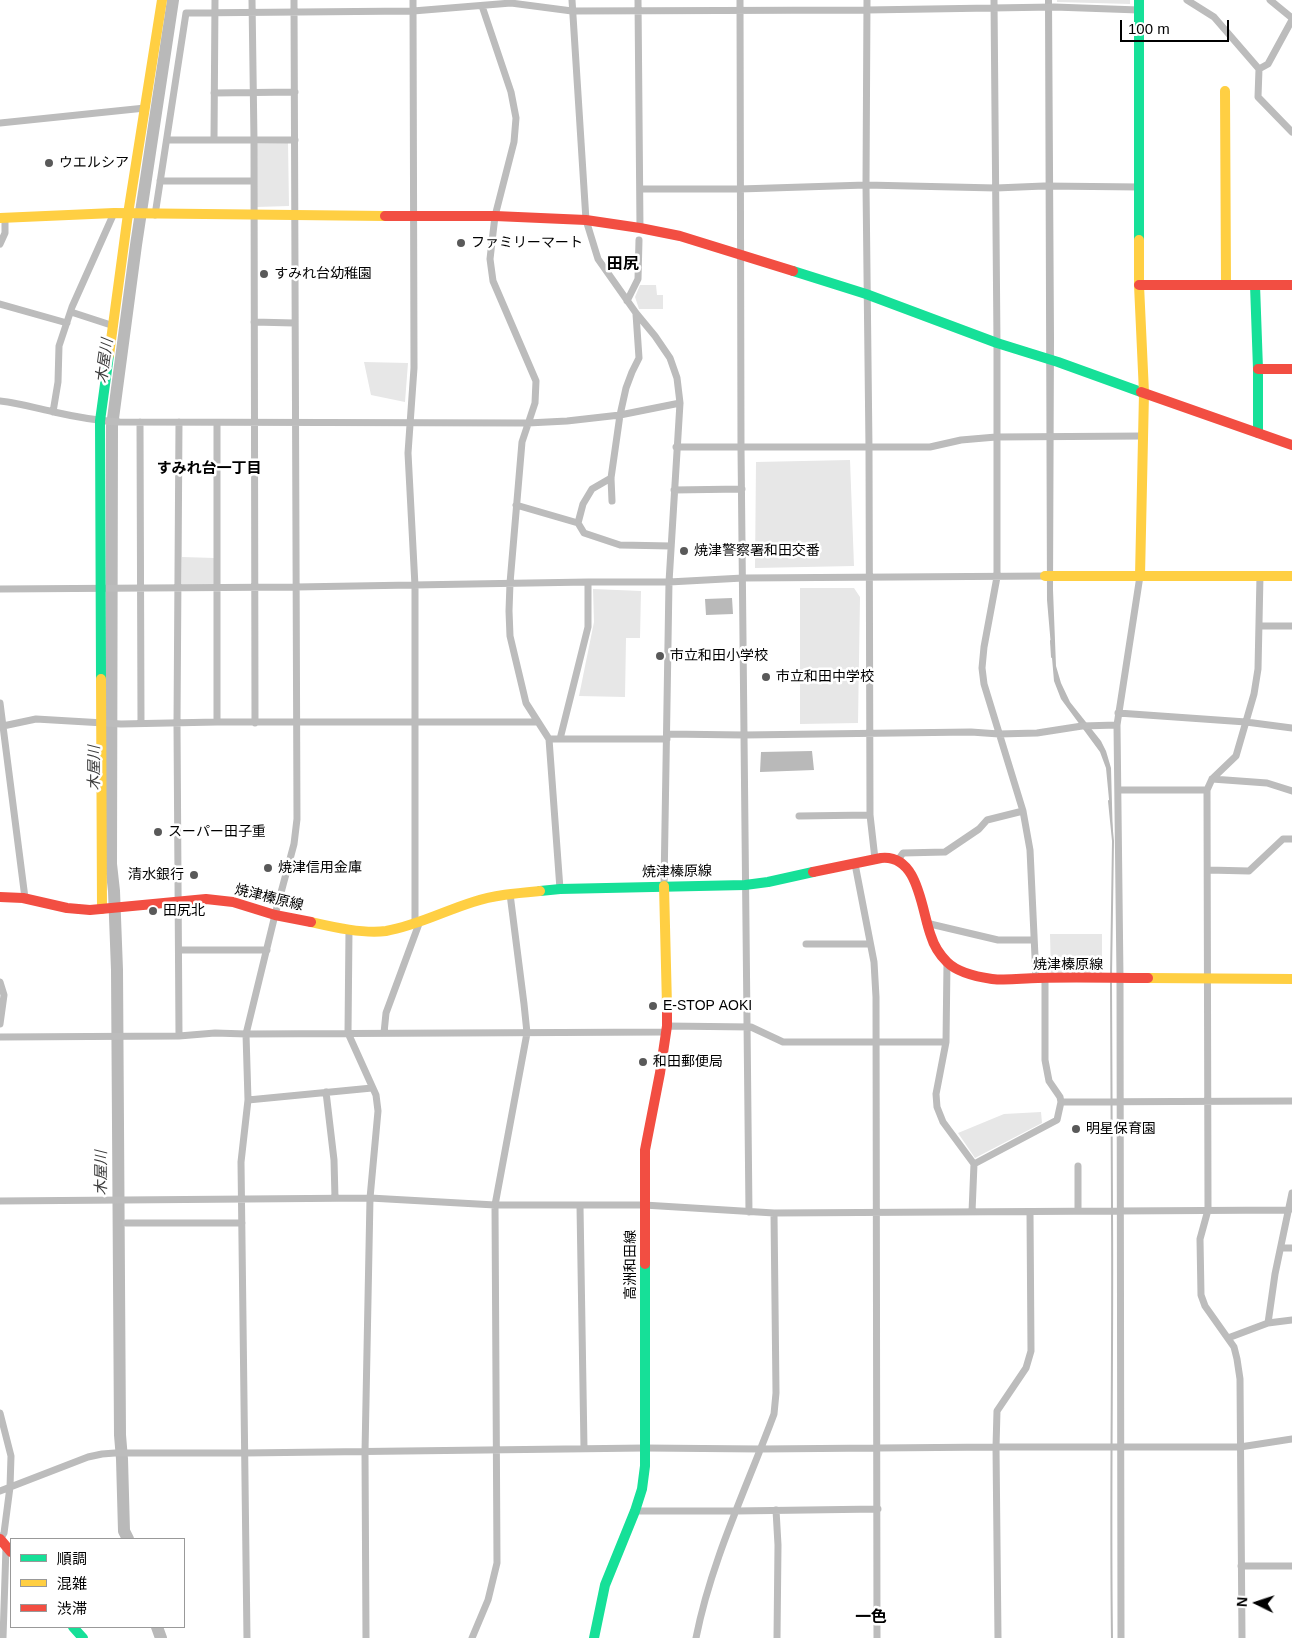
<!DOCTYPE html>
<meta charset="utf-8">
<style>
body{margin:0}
#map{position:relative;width:1292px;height:1638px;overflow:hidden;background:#fff;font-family:Arial,"Noto Sans JP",sans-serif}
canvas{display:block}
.legend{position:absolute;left:10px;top:1538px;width:175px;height:90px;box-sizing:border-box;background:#fff;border:1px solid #999;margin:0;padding:6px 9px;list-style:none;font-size:15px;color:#000}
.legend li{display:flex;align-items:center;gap:10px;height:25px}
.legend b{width:25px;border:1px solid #999}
.north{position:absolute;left:1232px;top:1578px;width:50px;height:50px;-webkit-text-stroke:4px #fff;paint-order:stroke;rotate:274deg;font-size:14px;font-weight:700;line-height:20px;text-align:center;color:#000}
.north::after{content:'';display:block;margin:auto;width:18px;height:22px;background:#000;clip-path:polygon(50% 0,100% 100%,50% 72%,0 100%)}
.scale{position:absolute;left:1120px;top:20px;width:109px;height:22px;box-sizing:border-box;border:2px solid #000;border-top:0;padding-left:6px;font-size:15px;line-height:18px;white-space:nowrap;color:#000;-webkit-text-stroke:4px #fff;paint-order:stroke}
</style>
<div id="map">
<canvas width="1292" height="1638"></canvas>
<ul class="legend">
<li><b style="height:6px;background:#16e098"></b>順調</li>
<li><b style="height:6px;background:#ffcf43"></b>混雑</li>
<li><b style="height:6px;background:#f24e42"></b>渋滞</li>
</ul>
<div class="north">N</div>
<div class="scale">100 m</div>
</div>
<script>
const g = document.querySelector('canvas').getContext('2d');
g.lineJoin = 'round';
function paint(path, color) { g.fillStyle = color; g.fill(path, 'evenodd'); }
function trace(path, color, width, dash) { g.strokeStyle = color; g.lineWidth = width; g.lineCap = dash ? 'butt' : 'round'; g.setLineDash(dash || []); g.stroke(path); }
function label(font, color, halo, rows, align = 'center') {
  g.font = font + ' Arial,"Noto Sans JP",sans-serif'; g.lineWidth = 5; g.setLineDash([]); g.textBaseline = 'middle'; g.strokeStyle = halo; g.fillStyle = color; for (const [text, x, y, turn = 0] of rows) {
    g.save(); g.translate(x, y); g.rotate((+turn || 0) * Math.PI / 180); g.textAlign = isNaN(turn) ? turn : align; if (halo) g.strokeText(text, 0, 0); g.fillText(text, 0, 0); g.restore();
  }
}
const green = new Path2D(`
 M1057,0H1130V4L1057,2Z
 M288,143L289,206L256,207L255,144Z
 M640,285H656L657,295H663V309H639L635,297Z
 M364,362L408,363L405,402L371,395Z
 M850,460L854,566L755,568L756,462Z
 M182,557L215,558V585H182Z
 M800,588H854L860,597L858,723L800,724Z
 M593,589L641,591L640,638H626L625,697L579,696L594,622Z
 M1050,934H1102V973H1051Z
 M1041,1112L1042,1123L975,1158L958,1133L1004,1114Z`);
const water = new Path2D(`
 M1045,0H1052L1054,339L1053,590L1056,666L1061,683L1070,702L1101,741L1106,751L1111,768L1113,841L1106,768L1100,752L1061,699L1054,681L1047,600Z
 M732,598L733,614L706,615L705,599Z
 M812,751L814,770L760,772L761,752Z`);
const stream = new Path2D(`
 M1051,641L1052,657
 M1109,801L1113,841L1111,976
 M1111,983L1112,1208
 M1112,1213C1113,1355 1110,1496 1112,1638`);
const river = new Path2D(`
 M128,1539L124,1531L122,1459L120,1435L117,970L114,891L111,864L112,426L136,245L173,0
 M157,1627L161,1638`);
const street = new Path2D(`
 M252,0L254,140L255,723
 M413,0L414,368L408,453L415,586V923
 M572,0L586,220L598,259L636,313L655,336L670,358L677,378L680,403L669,582L664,886
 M638,0L640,228
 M740,0L741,448L749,1212
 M867,0L866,185L869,448L870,815L875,859
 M994,0L997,343V577L984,647L982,668L984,684L1023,811L1030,850L1036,978
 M1187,0L1214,17L1259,69L1258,97L1292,132
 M1270,0L1292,18
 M482,6L511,92L516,118L514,142L495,216L490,259L493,281L536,381L535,403L522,442L510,583L509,611L510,636L526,703L549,739L560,889
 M1259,69L1268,64L1292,20
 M214,93L295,92
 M0,123L145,108
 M167,140H295
 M214,140L215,0
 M160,181H254
 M641,189H740L866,185L996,188L1044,186L1140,187
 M155,215L186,13L413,11L511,3L572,11L867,10L1054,7L1139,10
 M0,244L5,233V218
 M627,301L638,279L639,240
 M0,304L67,323
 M71,312L114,326
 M254,322L294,323
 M0,401C18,403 36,408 54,412C76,417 97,421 120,422L528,423L567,421L620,415L680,403
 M53,412L58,382L59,346L72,307L114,213
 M140,422L141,723
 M179,422L177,724L179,1036
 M217,423V722
 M676,447H930L961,440L996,437L1143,436
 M674,490L742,489
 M612,501L611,478L620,415L626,388L632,372L639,358L636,314
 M516,505L578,523L584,533L620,545L671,546
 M578,523L583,504L592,489L611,478
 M0,589L296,587L588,582H669L743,578L1045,576
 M1259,626H1292
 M0,703L25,898
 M1118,713L1246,722L1292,728
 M3,726L36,719L121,724L217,722H538
 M667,734L744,735L971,732L999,734L1037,733L1082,726L1117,725
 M549,739H667
 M560,739L588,627V582
 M1212,779L1267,783L1292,791
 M1119,790H1207
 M799,816L870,815
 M898,860L903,853L945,852L979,829L987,820L1023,811
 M855,864L874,962L876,997L877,1638
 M1208,870L1249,871L1283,839H1292
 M926,923L998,940H1034
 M349,930L348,1033L376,1095L378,1111L370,1198L365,1452L366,1638
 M806,944H870
 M179,950H267
 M947,963L946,1042L936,1094L937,1107L943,1122L974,1164L972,1212
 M0,982L4,995L0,1024
 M667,1026L751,1027L783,1042H946
 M384,1033L386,1013L420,921
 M0,1037L179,1036L215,1033L246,1034L666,1032
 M326,1092L334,1160L335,1198
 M248,1100L372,1088
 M1061,1102L1292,1101
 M974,1164L1057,1120L1061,1102L1060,1097L1049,1081L1045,1060V978
 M0,1201L370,1198L495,1205H644L774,1213L1289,1210
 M580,1206L584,1448
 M1078,1211V1166
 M126,1223H242
 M1281,1248H1292
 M1268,1323L1275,1274L1292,1193
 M1228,1338L1268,1323L1292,1320
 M0,1413L11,1456L10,1487L4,1533L0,1540
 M0,1491L88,1457L102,1454L115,1453H245L645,1448L761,1449L996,1447H1240L1292,1439
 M776,1510L778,1545L777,1638
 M635,1511H736L878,1509
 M1241,1566H1292
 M3,1638L6,1547
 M247,1638L241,1162L248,1100L246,1034L275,915L294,844L297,819L294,0
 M472,1638L488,1600L497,1563L495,1205L527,1033L524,1004L510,894
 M696,1638C711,1561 747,1487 774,1414L776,1393L774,1213
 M998,1638L996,1447L997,1411L1026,1368L1031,1351L1030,1212
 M1121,1638L1120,978L1117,725L1140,576
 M1242,1638L1240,1379L1237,1359L1234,1347L1205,1306L1201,1295L1200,1239L1208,1210L1207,790L1212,779L1236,756L1254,694L1258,669L1260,576`);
const fast = new Path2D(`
 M1139,0V240
 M793,271L866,294L997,343L1058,362L1141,392
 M1255,285L1258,369V433
 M101,679L100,421L109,355
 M540,891L560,889L745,885L768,882L813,872
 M73,1627L83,1638
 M594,1638L605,1585L635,1511L642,1489L645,1466V1264`);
const slow = new Path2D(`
 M1225,91L1226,285
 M0,218L114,213L385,216
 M1139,240V285L1144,393L1140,576
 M109,355L128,214L162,0
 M1045,576H1292
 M101,679L102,909
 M664,886L667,1006
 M311,922C333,927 363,934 386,931C416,926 444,911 473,902C494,895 518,893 540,891
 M1148,978L1292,979`);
const jam = new Path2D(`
 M385,216H495L586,220L640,228L680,236L793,271
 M1139,285H1292
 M1258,369H1292
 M1141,392L1292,445
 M813,872L881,858C919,854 921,910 931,936C934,946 940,955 947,962C957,972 978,977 992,979C1008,981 1023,978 1038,978C1075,977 1111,978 1148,978
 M0,897L23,898L67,908L90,910L206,899L233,902L275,915L311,922
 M645,1264V1150L660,1073L667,1026V1006
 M0,1539L11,1552`);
const markers = [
 [49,163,5,"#595959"],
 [461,243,5,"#595959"],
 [264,274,5,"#595959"],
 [684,551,5,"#595959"],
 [660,656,5,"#595959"],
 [766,677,5,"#595959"],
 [158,832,5,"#595959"],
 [268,868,5,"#595959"],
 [194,875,5,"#595959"],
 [153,911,5,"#595959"],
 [653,1006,5,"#595959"],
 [643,1062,5,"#595959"],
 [1076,1129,5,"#595959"]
];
const poiNames = [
 ["ウエルシア",59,163],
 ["ファミリーマート",471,243],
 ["すみれ台幼稚園",274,274],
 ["焼津警察署和田交番",694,551],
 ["市立和田小学校",670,656],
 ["市立和田中学校",776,677],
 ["スーパー田子重",168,832],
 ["焼津信用金庫",278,868],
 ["清水銀行",184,875,"right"],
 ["田尻北",163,911],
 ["E-STOP AOKI",663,1006],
 ["和田郵便局",653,1062],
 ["明星保育園",1086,1129]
];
const streetNames = [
 ["焼津榛原線",677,872,-1],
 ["焼津榛原線",269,898,14],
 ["焼津榛原線",1068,965],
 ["高洲和田線",631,1265,-90]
];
const waterNames = [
 ["木屋川",105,361,-82],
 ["木屋川",95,768,-90],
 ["木屋川",102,1173,-90]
];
const neighbourhoodNames = [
 ["すみれ台一丁目",209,469]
];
const quarterNames = [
 ["田尻",623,265],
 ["一色",871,1618]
];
paint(green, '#e7e7e7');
paint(water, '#b9b9b9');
trace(stream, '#b9b9b9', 2);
trace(river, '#b9b9b9', 12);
trace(street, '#bcbcbc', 7);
trace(fast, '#16e098', 10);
trace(slow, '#ffcf43', 10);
trace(jam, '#f24e42', 10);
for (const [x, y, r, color] of markers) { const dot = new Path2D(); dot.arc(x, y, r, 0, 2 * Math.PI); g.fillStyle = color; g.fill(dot); trace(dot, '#fff', 2); }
label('14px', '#000', '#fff', poiNames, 'left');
label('14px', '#000', '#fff', streetNames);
label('italic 15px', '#3c3c3c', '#fff', waterNames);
label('bold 15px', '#000', '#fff', neighbourhoodNames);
label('bold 16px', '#000', '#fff', quarterNames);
</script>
